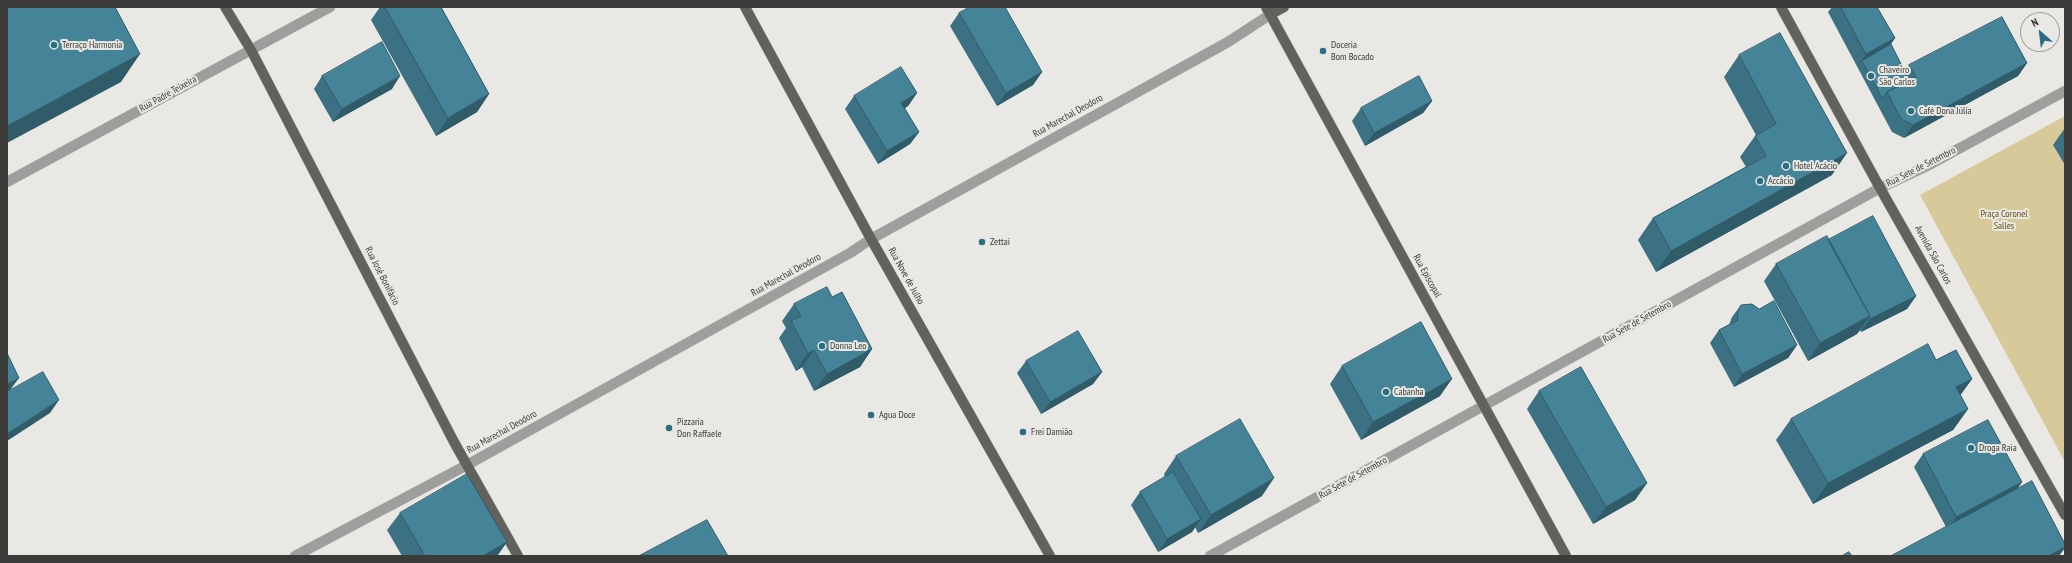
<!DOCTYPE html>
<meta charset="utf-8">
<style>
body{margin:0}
#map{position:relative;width:2072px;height:563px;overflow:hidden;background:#e9e8e4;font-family:"PT Sans Narrow",sans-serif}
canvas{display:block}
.frame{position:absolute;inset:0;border:8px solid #3b3b39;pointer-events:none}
.north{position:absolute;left:2020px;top:12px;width:40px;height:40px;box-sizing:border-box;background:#e9e8e4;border:1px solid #a3a3a0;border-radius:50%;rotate:332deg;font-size:11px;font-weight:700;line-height:16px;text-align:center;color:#3b3b39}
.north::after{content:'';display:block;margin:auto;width:14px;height:18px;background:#2d6d81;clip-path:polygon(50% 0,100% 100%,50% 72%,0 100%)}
</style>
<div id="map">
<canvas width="2072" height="563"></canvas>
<div class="frame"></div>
<div class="north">N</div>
</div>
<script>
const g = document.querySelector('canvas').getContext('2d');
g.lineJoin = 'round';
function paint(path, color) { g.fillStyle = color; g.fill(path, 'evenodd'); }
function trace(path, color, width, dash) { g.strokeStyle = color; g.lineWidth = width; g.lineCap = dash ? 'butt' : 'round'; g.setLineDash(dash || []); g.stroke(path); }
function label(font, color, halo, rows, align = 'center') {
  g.font = font + ' "PT Sans Narrow",sans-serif'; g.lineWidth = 4; g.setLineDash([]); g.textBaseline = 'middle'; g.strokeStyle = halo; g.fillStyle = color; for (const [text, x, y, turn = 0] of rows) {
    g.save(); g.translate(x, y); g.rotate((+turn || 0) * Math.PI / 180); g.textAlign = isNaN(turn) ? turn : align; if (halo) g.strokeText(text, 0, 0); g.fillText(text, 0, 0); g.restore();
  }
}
const green = new Path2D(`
 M2065,116V462L1920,195Z`);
const minor = new Path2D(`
 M7,182L330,7
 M295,556L467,465L850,253L871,239L1228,42L1271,14
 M1210,556L1880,188L1927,166L2065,91`);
const major = new Path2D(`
 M225,7L251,50L454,442L518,556
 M745,7L871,239L1050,556
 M1266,7L1566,556
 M1781,7L1880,188L2065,515
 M1271,14L1284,7`);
const wall = new Path2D(`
 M380,7H441L489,94L477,112L436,136L371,20Z
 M1832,7H1877L1895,38L1891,44L1905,72L1909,65L2027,63L2018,76L1904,138L1892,132L1828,12Z
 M959,13L1042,72L1033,85L997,106L950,26Z
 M1739,55L1832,175L1656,272L1638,240L1653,218L1746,167L1740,157L1755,136L1756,135L1724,77Z
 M322,76L392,89L333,122L314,89Z
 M917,93L908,106L905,108L919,132L910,144L878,164L845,109L854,96Z
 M1432,101L1423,113L1365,146L1352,121L1361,108Z
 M2065,128V165L2053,145Z
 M1828,240L1916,296L1907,309L1861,332L1860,330L1857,334L1808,361L1764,281L1776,264Z
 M832,297L872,349L860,367L814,391L802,367L796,371L779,338L786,328L782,321L794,304Z
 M1741,305L1797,345L1788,358L1734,387L1710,343L1719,330L1729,325L1732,317Z
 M1936,360L1972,379L1960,395L1968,409L1953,430L1813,504L1776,440L1791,419Z
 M1026,361L1102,372L1093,384L1041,414L1017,373Z
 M1342,366L1440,396L1361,440L1330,384Z
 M1539,391L1647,483L1635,500L1593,524L1527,409Z
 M1923,454L2022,482L2017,489L1946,527L1914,467Z
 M1176,456L1262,496L1198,533L1195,527L1192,532L1158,552L1131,505L1140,492L1165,477L1164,474Z
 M400,513L507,542L497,556H402L387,530Z`);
const shadedWall = new Path2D(`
 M1895,38L1886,51L1862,61L1857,67L1866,54Z
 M140,54L121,82L7,143V126Z
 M2027,63L2018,76L1904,138L1913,125Z
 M1042,72L1033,85L997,106L1006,93Z
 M400,76L392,89L333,122L342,109Z
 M917,93L908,106L892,116L901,103Z
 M489,94L477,112L436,136L448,118Z
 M1432,101L1423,113L1365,146L1374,133Z
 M919,132L910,144L878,164L887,151Z
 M1847,153L1832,175L1656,272L1671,251Z
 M1916,296L1907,309L1861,332L1870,319Z
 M1870,316L1857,334L1808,361L1820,343Z
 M1797,345L1788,358L1734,387L1742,374Z
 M872,349L860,367L814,391L827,374Z
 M814,350L802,367L796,371L808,353Z
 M1102,372L1093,384L1041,414L1050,402Z
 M19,378L10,390L7,392V384Z
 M1452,379L1440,396L1361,440L1373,422Z
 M1972,379L1957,400L1956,387Z
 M59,400L50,413L7,441V434Z
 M1968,409L1953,430L1813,504L1828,483Z
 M1274,478L1262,496L1198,533L1211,515Z
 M2022,482L2013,495L1948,530L1956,517Z
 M1647,483L1635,500L1593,524L1606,507Z
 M1201,519L1192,532L1158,552L1167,539Z
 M507,542L497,556H483Z
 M2065,547V548L2059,556H2048Z`);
const building = new Path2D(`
 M7,7H115L140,54L7,126Z
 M385,7H441L489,94L448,118Z
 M970,7H1005L1042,72L1006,93L959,13Z
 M1841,7H1877L1895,38L1866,54Z
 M2002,17L2027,63L1913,125L1901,119L1887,92L1916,77L1909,65Z
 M1780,33L1847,153L1671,251L1653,218L1766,156L1755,136L1776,124L1739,55Z
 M382,42L400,76L342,109L322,76Z
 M1891,44L1909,80L1887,92L1882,98L1862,61Z
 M901,67L917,93L901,103L919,132L887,151L854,96Z
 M1419,76L1432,101L1374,133L1361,108Z
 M1873,216L1916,296L1870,319L1869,318L1870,316L1828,240Z
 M1827,236L1870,316L1820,343L1776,264Z
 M827,287L832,297L842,292L872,349L827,374L814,350L808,353L791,321L801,316L794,304Z
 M1774,301L1797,345L1742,374L1719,330L1738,320L1737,313L1741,305L1752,304L1759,309Z
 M1421,322L1452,379L1373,422L1342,366Z
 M1078,331L1102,372L1050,402L1026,361Z
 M1928,344L1936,360L1956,350L1972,379L1956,387L1968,409L1828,483L1791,419Z
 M7,353L19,378L7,384Z
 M1581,367L1647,483L1606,507L1539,391Z
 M43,372L59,400L7,434V392Z
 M1240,419L1274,478L1211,515L1176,456Z
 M1988,420L2022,482L1956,517L1923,454Z
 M1173,472L1201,519L1167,539L1140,492Z
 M467,474L507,542L483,556H425L400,513Z
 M2032,481L2065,544V547L2048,556H1891Z
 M707,520L728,556H639Z
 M1849,552L1852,556H1842Z`);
const markers = [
 [54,45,4,"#2d6d81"],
 [1323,51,4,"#2d6d81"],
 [1871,76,4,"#2d6d81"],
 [1911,111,4,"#2d6d81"],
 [1786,166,4,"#2d6d81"],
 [1760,181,4,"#2d6d81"],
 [982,242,4,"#2d6d81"],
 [822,346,4,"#2d6d81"],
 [1386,392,4,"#2d6d81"],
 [871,415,4,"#2d6d81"],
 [669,428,4,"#2d6d81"],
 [1023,432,4,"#2d6d81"],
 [1971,448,4,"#2d6d81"]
];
const poiNames = [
 ["Terraço Harmonia",62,45],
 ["Doceria",1331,45],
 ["Bom Bocado",1331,57],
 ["Chaveiro",1879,70],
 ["São Carlos",1879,82],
 ["Café Dona Júlia",1919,111],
 ["Hotel Acácio",1794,166],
 ["Accácio",1768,181],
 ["Zettai",990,242],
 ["Donna Leo",830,346],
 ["Cabanha",1394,392],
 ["Agua Doce",879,415],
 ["Pizzaria",677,422],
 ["Don Raffaele",677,434],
 ["Frei Damião",1031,432],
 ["Droga Raia",1979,448]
];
const streetNames = [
 ["Rua Padre Teixeira",168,94,-29],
 ["Rua Marechal Deodoro",1068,116,-29],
 ["Rua Sete de Setembro",1921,167,-27],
 ["Avenida São Carlos",1933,255,61],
 ["Rua Marechal Deodoro",786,275,-29],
 ["Rua José Bonifácio",382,276,63],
 ["Rua Nove de Julho",906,276,61],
 ["Rua Episcopal",1427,276,61],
 ["Rua Sete de Setembro",1637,322,-29],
 ["Rua Marechal Deodoro",502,432,-29],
 ["Rua Sete de Setembro",1353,478,-29]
];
const parkNames = [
 ["Praça Coronel",2004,214],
 ["Salles",2004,226]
];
paint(green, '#d8c99b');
trace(minor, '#c6c5c2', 11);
trace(major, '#c6c5c2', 11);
trace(minor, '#9e9e9c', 10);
trace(major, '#62615e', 10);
paint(wall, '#3b7183');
paint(shadedWall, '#305c6a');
paint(building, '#458398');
trace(building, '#305c6a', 1);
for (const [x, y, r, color] of markers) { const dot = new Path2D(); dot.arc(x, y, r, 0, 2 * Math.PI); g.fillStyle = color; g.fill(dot); trace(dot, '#e9e8e4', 1.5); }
label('10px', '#3b3b39', '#e9e8e4', poiNames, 'left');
label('10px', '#3b3b39', '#e9e8e4', streetNames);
label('10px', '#614f10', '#e9e8e4', parkNames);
</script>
